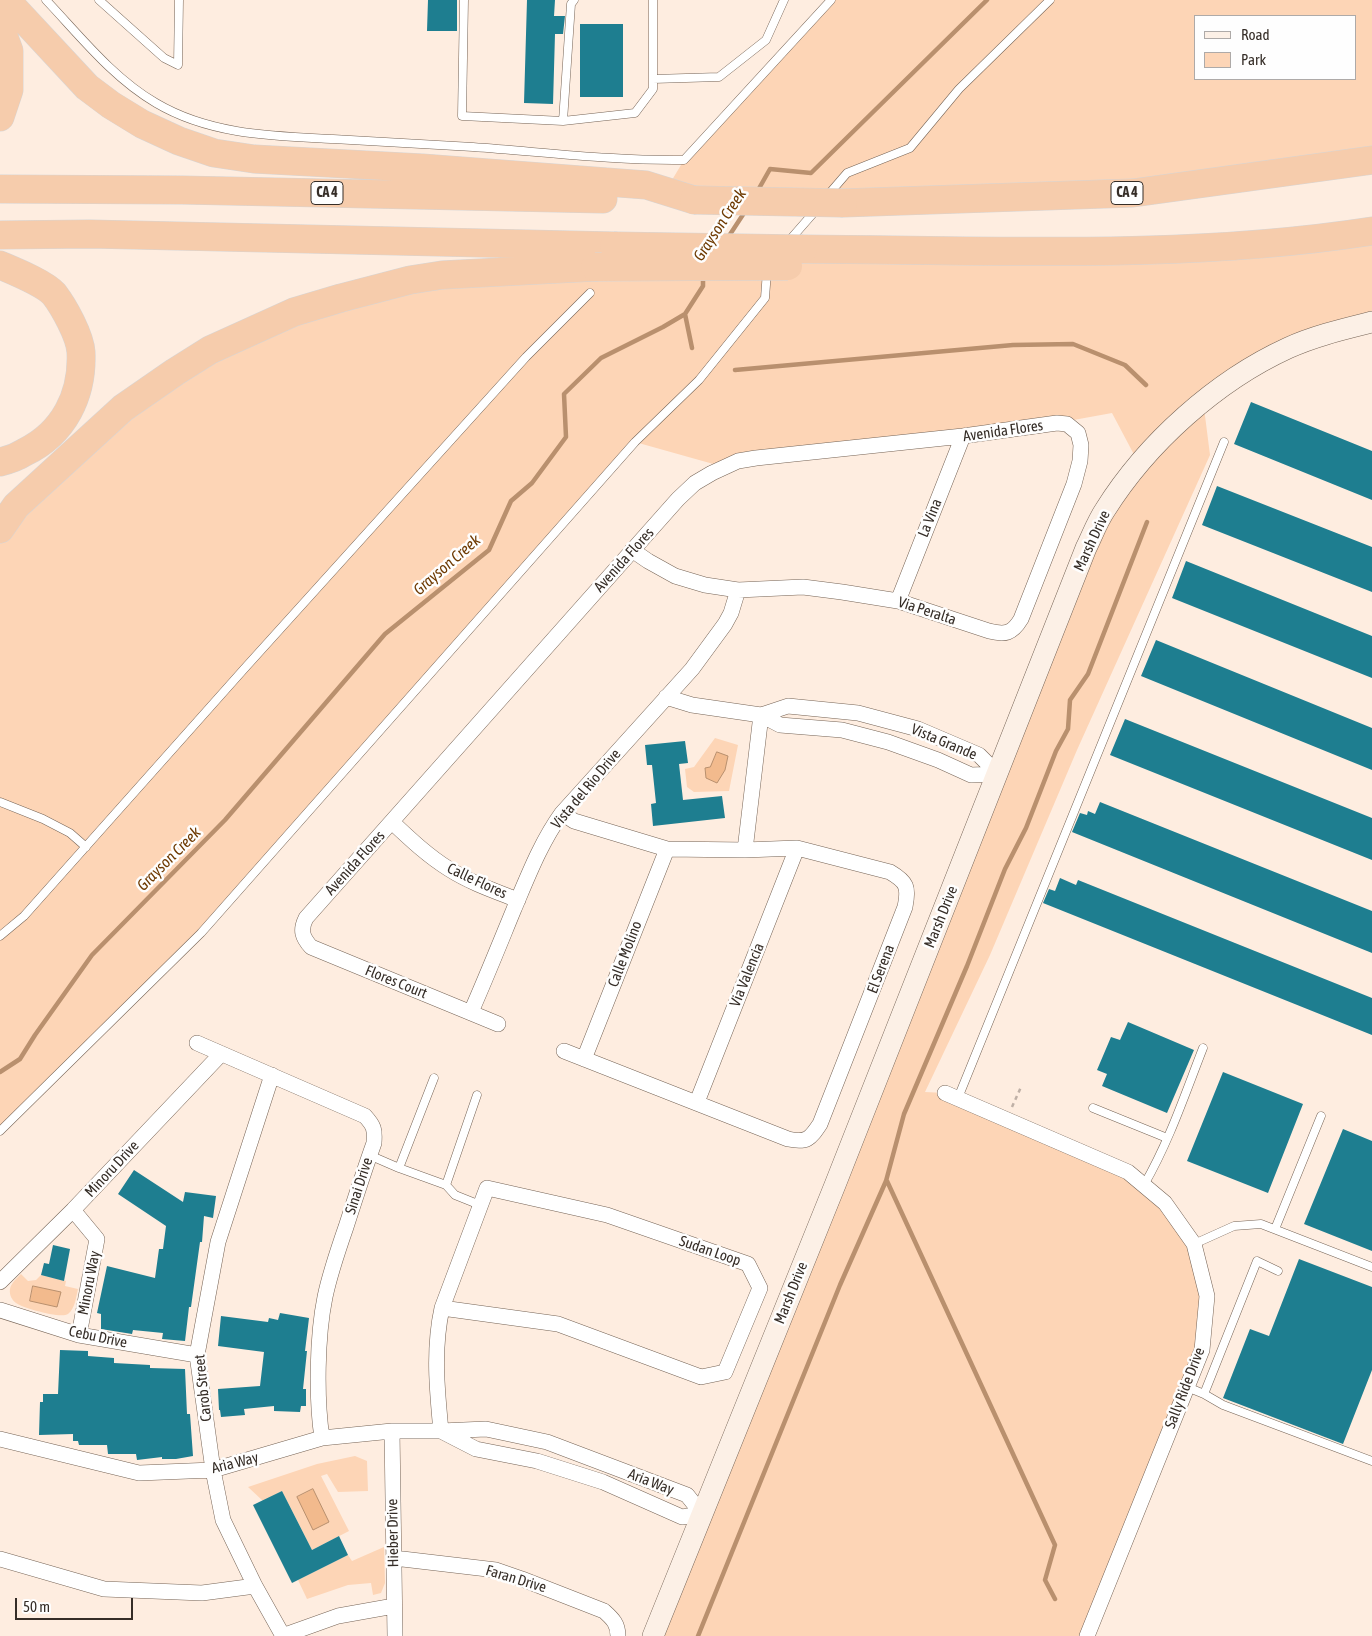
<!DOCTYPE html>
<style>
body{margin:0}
#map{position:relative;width:1372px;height:1636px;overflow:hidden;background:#feede0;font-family:"Asap Condensed",sans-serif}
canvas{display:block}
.legend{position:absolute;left:1194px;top:15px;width:162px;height:65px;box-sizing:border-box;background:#fefefe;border:1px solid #aeaaa8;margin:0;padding:6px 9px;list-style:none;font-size:15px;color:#352d27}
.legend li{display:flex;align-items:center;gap:10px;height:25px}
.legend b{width:25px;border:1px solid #aeaaa8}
.scale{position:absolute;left:15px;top:1598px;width:118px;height:22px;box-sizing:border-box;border:2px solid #352d27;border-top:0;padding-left:6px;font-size:15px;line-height:18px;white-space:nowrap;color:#352d27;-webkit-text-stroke:4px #fefefe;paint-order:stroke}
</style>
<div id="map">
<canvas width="1372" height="1636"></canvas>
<ul class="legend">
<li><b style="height:6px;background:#fcf0e6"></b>Road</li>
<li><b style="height:14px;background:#fdd5b6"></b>Park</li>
</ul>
<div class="scale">50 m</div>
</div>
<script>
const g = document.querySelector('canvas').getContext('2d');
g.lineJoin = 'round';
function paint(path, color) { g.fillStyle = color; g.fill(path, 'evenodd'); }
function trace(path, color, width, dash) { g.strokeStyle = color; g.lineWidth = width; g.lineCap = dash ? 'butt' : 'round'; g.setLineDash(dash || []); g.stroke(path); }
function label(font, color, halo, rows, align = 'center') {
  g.font = font + ' "Asap Condensed",sans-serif'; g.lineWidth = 5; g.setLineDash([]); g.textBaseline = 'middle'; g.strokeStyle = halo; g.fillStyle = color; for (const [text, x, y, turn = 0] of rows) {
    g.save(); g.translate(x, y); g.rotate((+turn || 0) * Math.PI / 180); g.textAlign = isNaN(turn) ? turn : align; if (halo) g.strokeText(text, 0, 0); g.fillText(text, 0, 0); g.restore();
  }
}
const green = new Path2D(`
 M831,0H1372V160L1133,193L660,200L684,160ZM1196,16H1356V79H1196Z
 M1372,230V322L1341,329L1203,400L1210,455L1077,750L990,955L925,1092L945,1093L1128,1172L1194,1244L1207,1296L1202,1350L1087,1636H655L1086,548L1139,464L1112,413L1057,423L724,467L635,442L201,933L0,1131V529L123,408L341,298L544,246L803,249Z
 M715,738L738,745L729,791L694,792L687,787L685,769L694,767Z
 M21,1274L28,1281L36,1280L41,1275L66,1281L65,1286L78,1289C76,1297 75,1309 68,1314C61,1319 23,1308 16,1303C12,1300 9,1295 10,1289C11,1283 17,1278 21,1274Z
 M355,1456L367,1461L368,1491L338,1492L327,1474L321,1476L349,1531L312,1550L282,1491L263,1501L248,1487L317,1464Z
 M384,1547L385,1583L381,1593L373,1595L371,1583L348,1585L307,1599L298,1580L348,1555L352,1561Z`);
const water = new Path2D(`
 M717,752L728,756L725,770L717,783L706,778L705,768L710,767Z
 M33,1286L61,1292L57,1307L30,1301Z
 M313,1489L329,1522L313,1530L297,1497Z`);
const stream = new Path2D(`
 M757,192L770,169L811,173L987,0
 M727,239L746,210
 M685,314L692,348
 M735,370L1013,345L1073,344L1125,365L1146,385
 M0,1072L20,1059L35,1035L92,955L225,820L385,634L489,550L511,501L532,483L566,437L564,394L601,358L663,327L685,314L703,286V276
 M887,1181L1055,1545L1045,1580L1055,1599
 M698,1636L840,1285L886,1181L904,1114L967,966L1005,869L1026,828L1056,751L1068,729L1070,700L1088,674L1147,522`);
const building = new Path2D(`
 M428,0H457V31H427Z
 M527,0H555L554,16H565L563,34H555L553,104L524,103Z
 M580,24H623V97H580Z
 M1251,402L1372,451V500L1234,444Z
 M1217,486L1372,547V592L1202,525Z
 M1186,561L1372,636V678L1172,598Z
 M1156,640L1372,728V770L1141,676Z
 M1125,719L1372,818V860L1110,755Z
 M685,741L688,763L679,764L683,800L722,796L725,818L653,826L651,804L656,803L652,765H647L645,745Z
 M1100,802L1372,911V953L1072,832L1080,813L1087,815L1088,811L1095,814Z
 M1060,878L1076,885L1078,880L1372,998V1035L1043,903L1049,889L1055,891Z
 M1128,1022L1194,1050L1167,1113L1102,1086L1107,1074L1097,1070L1111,1037L1120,1040Z
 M1223,1072L1303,1104L1268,1193L1187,1161Z
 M1343,1129L1372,1141V1251L1304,1224Z
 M134,1170L183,1202L185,1192L216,1196L213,1218L204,1216L202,1242H200L191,1307H189L185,1341L162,1339L163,1333L133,1330L132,1334L101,1329V1314L97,1313L107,1266L155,1278L159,1249H163L166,1226L118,1194Z
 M53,1245L70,1249L64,1281L41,1275L44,1263L49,1264Z
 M1299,1259L1372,1287V1370L1343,1444L1223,1398L1250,1329L1269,1336Z
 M280,1313L309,1318L305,1351H307L303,1389H306V1406H301L300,1412L274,1411V1406L244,1409L245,1415L221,1417L220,1410H219L218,1389L260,1386L264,1352L218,1346L221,1316L268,1322L269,1318L278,1320Z
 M60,1350L88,1351V1356L114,1358V1363L150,1365V1368L185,1369L187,1414H190L193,1456L176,1459H162V1457L137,1460L136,1454H108L107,1445H79L78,1441H73V1434L39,1435L40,1402H43V1394H58Z
 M282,1491L312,1550L339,1536L348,1555L292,1583L253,1505Z`);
const path = new Path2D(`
 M1012,1107L1021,1087`);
const lane = new Path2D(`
 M46,0C80,36 113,78 156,103C210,135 273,136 333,139C379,142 426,144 473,147C543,152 614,161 684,160L831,0
 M99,0L164,58L178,65L179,0
 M464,0L462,116L563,121L571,4L574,0
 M653,79L719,77L766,40L784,0
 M563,121L635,113L653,89V0
 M828,195L847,173L910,148L959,89L1050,0
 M788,242L816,210
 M0,802L43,819L70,833L86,847
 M0,936L24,916L244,669L526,357L590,293
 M958,1098L1224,442
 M1093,1108L1167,1138
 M0,1131L201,933L635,442L699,380L765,298L767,271
 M369,1155L399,1168L434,1078
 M399,1168L446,1185L455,1195L480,1205
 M446,1185L477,1095
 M1144,1185C1169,1142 1185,1094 1203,1048
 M1275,1229L1321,1116
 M1194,1244L1234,1226L1261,1224L1372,1267
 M1187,1387L1204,1394L1223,1405L1372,1461
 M1204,1394L1257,1261L1278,1271`);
const street = new Path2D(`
 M898,601L963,436
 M666,697L692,705L761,715L745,850
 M788,706L858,713L918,729L979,755L998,774L971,775L938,760L888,742L842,730L780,725L761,715Z
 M562,813L574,821L667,849L745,850L797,848L890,872C907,882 909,887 905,907L820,1124C810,1139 807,1143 788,1139L564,1051
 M392,822C410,839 428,856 449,869C471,883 495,891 518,900
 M471,1012C486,978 500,943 514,909C528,876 541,842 562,813L692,669L725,624L731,613L738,590
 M498,1024L311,947C302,937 300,930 306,918L678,499L695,483L712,473L738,461L756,458L963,436L1057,423L1067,424L1078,433L1081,445L1080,461L1074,484L1021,619C1012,634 1005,635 989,631L898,601L842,592L803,587L738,590L705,585L675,576L648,561L632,550
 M197,1043L365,1116C374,1126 375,1129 374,1143C364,1171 355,1199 346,1227C338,1250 330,1273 325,1297C317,1336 316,1398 322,1438
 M584,1059L667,849
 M272,1075L218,1242L197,1355L213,1470L223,1520L255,1586L283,1636
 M945,1093L1128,1172L1165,1203L1194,1244L1207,1296L1202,1350L1087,1636
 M697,1102L797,848
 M487,1188L607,1215L748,1264L760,1288L725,1372L701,1377L558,1324L442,1308Z
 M73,1210L97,1239L79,1335
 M0,1282L73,1210L221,1054
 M0,1310L79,1335L197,1355
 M486,1429L547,1442L687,1495L702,1514L682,1517L603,1482L537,1461L476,1449L441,1431Z
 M392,1431L395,1636
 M0,1439L139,1473L213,1470L322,1438L392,1431H441C437,1390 433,1349 442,1308
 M394,1558L496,1570L522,1579L604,1611C613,1619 618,1624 618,1636
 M0,1559L104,1589L202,1593L255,1586
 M282,1636L338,1616L394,1606`);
const secondary = new Path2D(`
 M653,1636L835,1185L1086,548C1092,536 1097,522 1105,510C1147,443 1216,381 1288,348C1314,336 1344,329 1372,322`);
const highway = new Path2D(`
 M6,0L87,87L111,105L142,124L179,141L214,153L254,159L422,168L646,185L694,200
 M0,26L9,51V90L0,117
 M0,189L182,190L603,199
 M843,203L1133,193L1372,160
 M0,235L90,234L614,246
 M803,249C993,250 1184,260 1372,231
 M0,265C14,271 44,283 54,294C64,307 80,336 81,352C83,395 64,433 25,452C17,457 9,460 0,462
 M0,529L16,506L123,408L175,372L210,350L294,312L341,298L410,280L442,275L595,267`);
const highwayBridge = new Path2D(`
 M694,200L843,203
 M614,246L803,249
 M595,267L788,266`);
const shields = [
 [327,193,32],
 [1127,193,32]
];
const shieldNames = [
 ["CA 4",327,193],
 ["CA 4",1127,193]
];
const streetNames = [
 ["Avenida Flores",1003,431,-8],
 ["La Vina",930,518,-68],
 ["Marsh Drive",1092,541,-65],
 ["Avenida Flores",624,560,-48],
 ["Via Peralta",927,611,18],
 ["Vista Grande",944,742,23],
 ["Vista del Rio Drive",586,789,-50],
 ["Avenida Flores",355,863,-48],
 ["Calle Flores",477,881,25],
 ["Marsh Drive",941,917,-68],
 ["Calle Molino",625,954,-69],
 ["El Serena",881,969,-69],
 ["Via Valencia",747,975,-68],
 ["Flores Court",396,982,22],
 ["Minoru Drive",112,1169,-47],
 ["Sinai Drive",359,1186,-72],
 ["Sudan Loop",710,1251,19],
 ["Minoru Way",89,1283,-79],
 ["Marsh Drive",791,1293,-68],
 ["Cebu Drive",98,1337,12],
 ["Carob Street",203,1388,-96],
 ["Sally Ride Drive",1185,1388,-69],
 ["Aria Way",235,1463,-14],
 ["Aria Way",651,1482,21],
 ["Hieber Drive",393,1533,-91],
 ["Faran Drive",516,1579,17]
];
const waterNames = [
 ["Grayson Creek",720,225,-57],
 ["Grayson Creek",447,565,-41],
 ["Grayson Creek",169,859,-45]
];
paint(green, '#fdd5b6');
paint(water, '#f2ba8d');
trace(water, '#b9906e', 1);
trace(stream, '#b9906e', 4.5);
paint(building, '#1e7e90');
trace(lane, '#766456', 9);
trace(street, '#766456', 16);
trace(secondary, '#766456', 22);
trace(highway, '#d7d5d4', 29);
trace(path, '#bfb0a6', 2.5, [4, 4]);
trace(lane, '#fff', 8);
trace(street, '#fff', 15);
trace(secondary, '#fcf0e6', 21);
trace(highway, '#f6ccac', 28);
trace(highwayBridge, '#d7d5d4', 29, []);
trace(highwayBridge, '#f6ccac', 28);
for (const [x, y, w] of shields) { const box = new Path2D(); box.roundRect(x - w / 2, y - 11.5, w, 23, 4); g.fillStyle = '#fefefe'; g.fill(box); trace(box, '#352d27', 1); }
label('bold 14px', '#352d27', null, shieldNames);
label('15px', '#352d27', '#fefefe', streetNames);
label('italic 16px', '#6e3a02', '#fefefe', waterNames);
</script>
